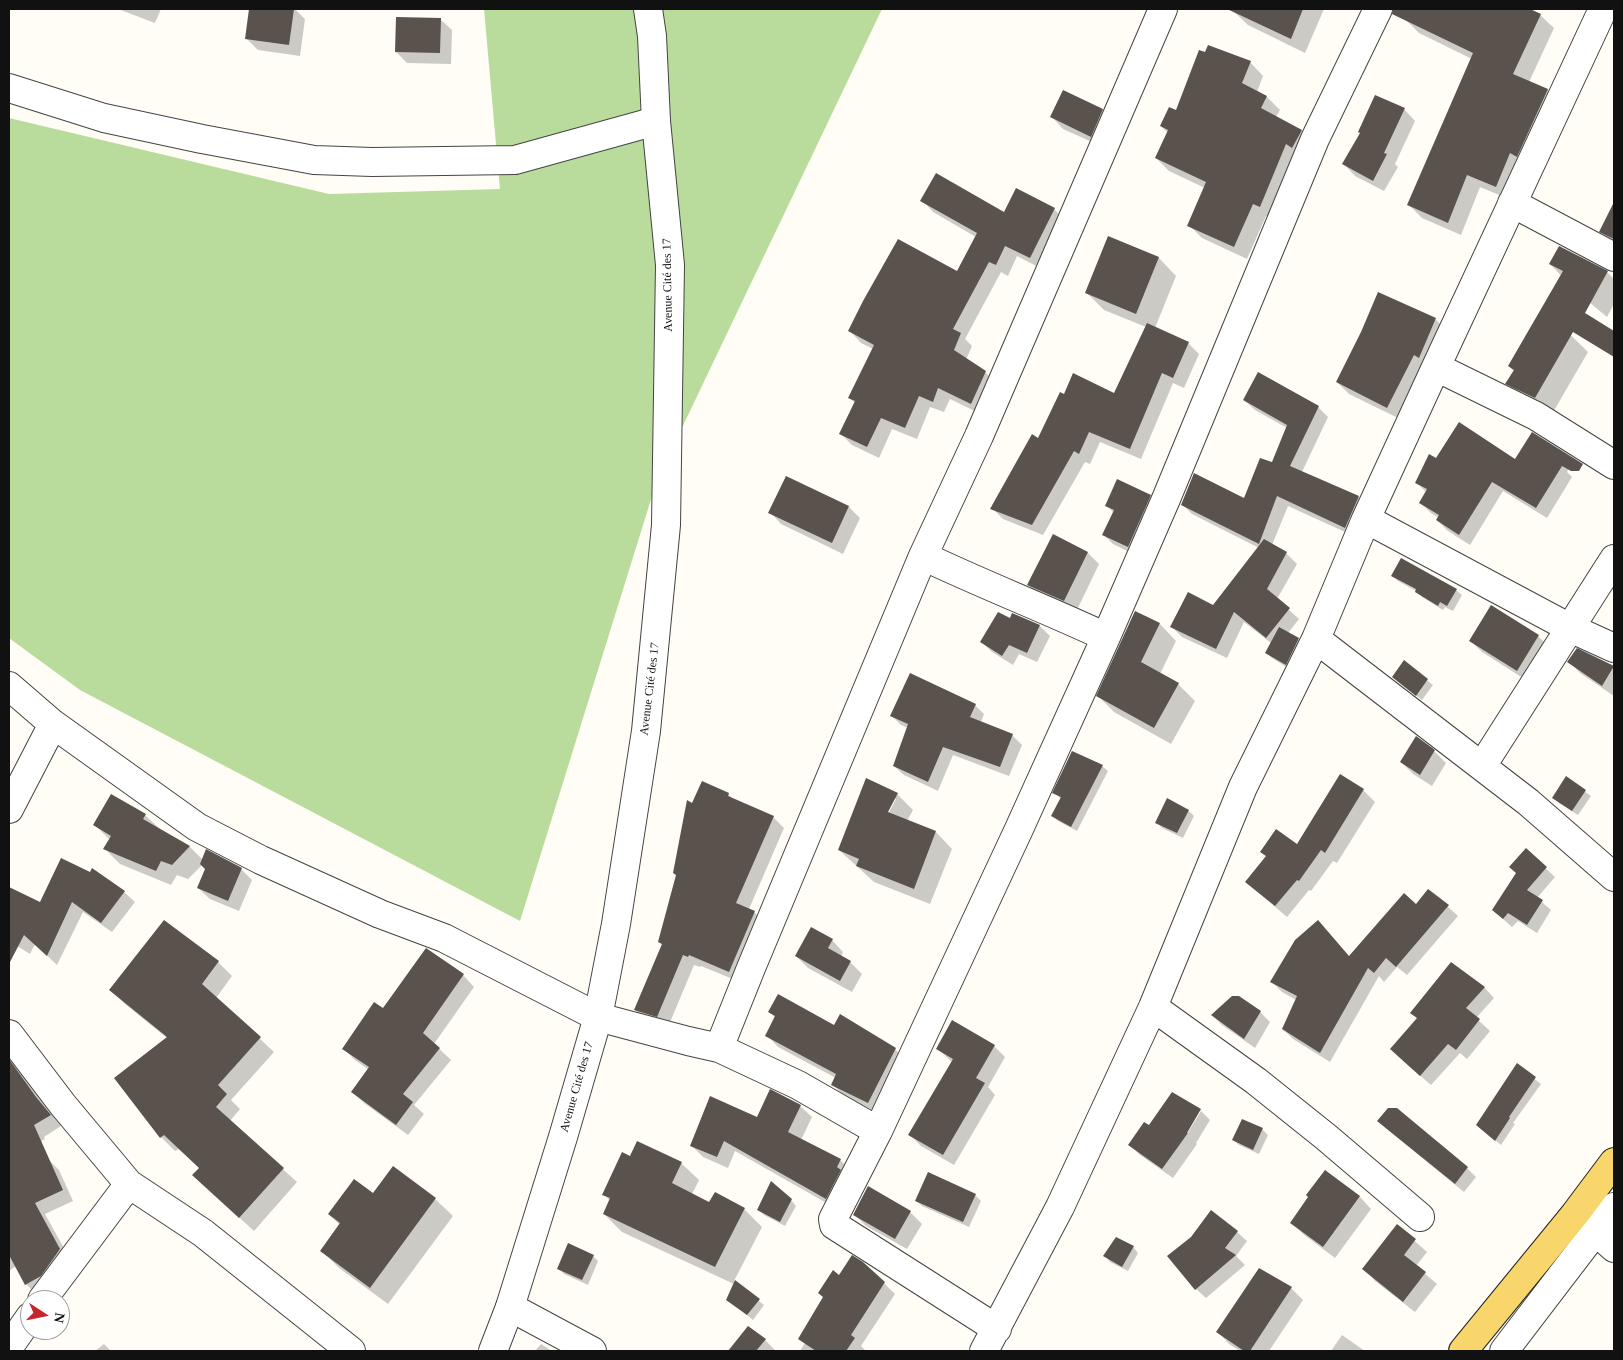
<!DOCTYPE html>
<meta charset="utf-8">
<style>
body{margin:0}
#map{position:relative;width:1623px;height:1360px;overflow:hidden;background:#fffdf5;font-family:Georgia,serif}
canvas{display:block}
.frame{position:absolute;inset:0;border:10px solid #111;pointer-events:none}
.north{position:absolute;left:20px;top:1290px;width:50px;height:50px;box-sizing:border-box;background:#fff;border:1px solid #a0a0a0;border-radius:50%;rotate:101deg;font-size:14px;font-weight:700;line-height:20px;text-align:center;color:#111}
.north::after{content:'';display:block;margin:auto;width:18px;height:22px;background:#c4262e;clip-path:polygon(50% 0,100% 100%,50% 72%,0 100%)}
</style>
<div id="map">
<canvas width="1623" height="1360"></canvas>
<div class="frame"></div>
<div class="north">N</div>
</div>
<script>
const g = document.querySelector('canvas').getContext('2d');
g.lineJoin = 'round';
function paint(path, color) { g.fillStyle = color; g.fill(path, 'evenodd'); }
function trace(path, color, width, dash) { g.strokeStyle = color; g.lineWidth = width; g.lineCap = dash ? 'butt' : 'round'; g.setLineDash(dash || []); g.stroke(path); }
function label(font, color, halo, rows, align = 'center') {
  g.font = font + ' Georgia,serif'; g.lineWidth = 5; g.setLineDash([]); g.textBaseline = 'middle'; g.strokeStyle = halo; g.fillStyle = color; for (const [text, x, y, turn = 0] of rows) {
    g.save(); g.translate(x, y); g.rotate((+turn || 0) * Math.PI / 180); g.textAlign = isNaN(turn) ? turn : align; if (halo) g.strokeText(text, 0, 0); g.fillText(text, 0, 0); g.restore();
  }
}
const forest = new Path2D(`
 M484,9H882L657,480L520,921L80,690L9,638V118L329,194L500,189Z`);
const shadow = new Path2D(`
 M118,9H161L155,23Z
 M250,9H295L305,19L300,56L258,50L246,38Z
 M1234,9H1324L1305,53L1248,25L1233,11Z
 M1411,9H1493L1499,11L1500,9H1527L1540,15L1554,28L1529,82L1548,90L1561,103L1509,199L1480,187L1461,235L1422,218L1409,205L1472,59L1419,33L1406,20Z
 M440,19L452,30L451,64L407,63L396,52Z
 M1250,62L1263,76L1257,92L1267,97L1280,110L1276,117L1301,131L1314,144L1273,219L1266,216L1247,259L1202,238L1189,225L1205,188L1169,171L1156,158L1168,133L1161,126L1176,112Z
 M1404,109L1415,121L1395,164L1398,167L1384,191L1355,176L1344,164Z
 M1102,110L1114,121L1103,147L1063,129L1052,117Z
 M922,200L1004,214L1054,209L1066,221L1042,269L1017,256L1008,276L1001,272L965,339L972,346L966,360L985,372L997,384L983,415L950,399L944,412L930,407L917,439L892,429L879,458L852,445L841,434L855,403L849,398L873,349L861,343L850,331L958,273L976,237L933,212Z
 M1611,211L1614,213V244L1601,231Z
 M1109,238L1159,258L1176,276L1155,328L1188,343L1199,354L1184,388L1173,383L1141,459L1100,442L1090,464L1085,462L1043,535L1003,519L992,508L1039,440L1115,394L1146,327L1104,310L1087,293Z
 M1550,264L1607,272L1614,279V304L1607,317L1577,292Z
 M1543,308L1588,352L1552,414L1523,400L1507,383L1514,371L1509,366Z
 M1435,319L1447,330L1398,418L1349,394L1337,382Z
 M1244,400L1318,407L1328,417L1302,472L1358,497L1369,508L1356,537L1288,506L1272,545L1286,553L1297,564L1277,599L1299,619L1288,633L1298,639L1304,645L1291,670L1272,658L1266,652L1271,643L1244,622L1227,658L1182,637L1172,627L1214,606L1259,548L1192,514L1182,504L1244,500L1272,464L1287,428L1255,410Z
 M1436,459L1572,463L1567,472L1572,477L1547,518L1503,491L1470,545L1448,531L1437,520L1439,518L1431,513L1420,502L1426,492L1417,483Z
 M1150,496L1159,505L1137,556L1113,544L1104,535L1114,513L1106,505Z
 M849,507L860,518L843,554L781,524L770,512Z
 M1053,536L1088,553L1099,564L1076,612L1040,596L1028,585Z
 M1393,576L1456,590L1462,595L1453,611L1445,607L1443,610L1422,597L1416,591L1398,581Z
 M1491,607L1538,636L1550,648L1529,682L1482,652L1470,640Z
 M1135,612L1160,624L1176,641L1160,674L1178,684L1195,701L1171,744L1114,712L1098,696Z
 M1013,614L1040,626L1050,636L1037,662L1019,654L1013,665L992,652L982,642L1010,620Z
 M1569,661L1608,664L1614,668V696L1580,673Z
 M1404,662L1433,685L1422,700L1393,677Z
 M975,705L984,714L981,722L1012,735L1022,745L1009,776L953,755L938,791L904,775L894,766L908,728L901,725L891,715Z
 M1434,751L1446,763L1432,786L1413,774L1401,762Z
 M1102,766L1108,771L1077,831L1058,821L1053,816L1061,799L1054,793Z
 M1340,776L1363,790L1375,802L1337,863L1333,861L1311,891L1309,890L1287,917L1246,882L1267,857L1261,851L1298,846Z
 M1566,778L1591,796L1578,815L1559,803L1554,798Z
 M728,794L733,799L773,817L784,828L749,909L754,912L765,923L740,982L701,966L700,967L694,965L668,1027L646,1021L635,1010L663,945L659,942L677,876L693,804Z
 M897,794L913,810L907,821L936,832L952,849L930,904L874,882L839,850ZM893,799H896L886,818L884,817Z
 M1189,811L1194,816L1183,838L1162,828L1157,822Z
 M145,815L161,830L190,847L203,860L241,869L252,880L239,911L210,899L198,888L206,869L202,865L188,879L177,875L171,885L120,864L105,849L110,840L95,825Z
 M1526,850L1555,877L1537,898L1551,910L1537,933L1518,921L1512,927L1493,910L1517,874Z
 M9,889L40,904L124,892L135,902L112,932L83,912L57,965L35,944L30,954L9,941Z
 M1429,890L1458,916L1407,975L1397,967L1384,982L1379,976L1330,1062L1293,1039L1283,1029L1296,1000L1282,992L1272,982L1349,957L1416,905Z
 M832,940L843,952L841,957L850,962L862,974L852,992L808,968L796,956Z
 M218,962L232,976L216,998L274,1052L231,1100L240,1109L230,1121L297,1182L254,1231L208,1189L200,1168L179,1149L175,1151L161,1137L116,1078L167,1038L125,1004L111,990Z
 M463,975L474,987L434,1044L451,1060L414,1105L424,1114L408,1135L364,1103L353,1092L369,1070L355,1060L344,1049L384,1010Z
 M1484,987L1494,998L1476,1018L1490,1031L1467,1059L1460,1053L1431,1085L1402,1060L1418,1019L1412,1013Z
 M769,1012L835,1026L895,1049L906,1061L880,1114L844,1096L832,1084L836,1078L778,1047L767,1035L776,1018Z
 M1260,1012L1270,1022L1255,1048L1222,1025L1212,1015Z
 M994,1046L1005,1057L988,1087L995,1095L954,1165L921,1146L910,1135L952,1062L937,1048Z
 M9,1060L17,1069L61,1126L44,1137L45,1139L9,1158Z
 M1517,1065L1541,1084L1513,1123L1515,1124L1501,1145L1483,1130Z
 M800,1106L812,1117L801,1140L840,1160L852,1171L837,1209L735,1151L728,1168L703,1157L691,1145L758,1118Z
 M1200,1110L1201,1111H1198L1182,1137L1184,1139L1201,1111L1210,1120L1196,1143L1197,1144L1173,1178L1140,1155L1130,1145L1149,1127Z
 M1379,1121L1467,1168L1476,1177L1464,1192L1388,1130Z
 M1262,1129L1268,1135L1259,1154L1239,1145L1233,1140Z
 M631,1158L681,1163L699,1180L692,1194L710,1204L715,1194L744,1209L762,1227L734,1281L764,1305L753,1320L727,1299L734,1284L622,1232L604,1214L610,1201L604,1194Z
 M48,1159L59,1170L73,1201L45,1214L71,1261L37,1295L26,1284L16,1266L9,1271V1184Z
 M393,1168L435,1199L453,1216L388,1304L339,1268L321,1250L340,1225L329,1214L374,1195Z
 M1325,1172L1360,1197L1371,1209L1335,1258L1303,1234L1292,1222Z
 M929,1174L975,1195L981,1201L969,1227L922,1206L917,1201Z
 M791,1200L796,1206L785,1226L764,1215L759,1210Z
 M910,1212L922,1224L907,1249L866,1226L854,1214Z
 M1398,1226L1427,1252L1416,1266L1437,1284L1415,1312L1375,1281L1364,1269Z
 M1237,1232L1247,1241L1236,1256L1245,1265L1206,1298L1196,1289L1192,1238Z
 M1133,1247L1138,1253L1128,1271L1110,1262L1105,1256Z
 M593,1256L598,1261L588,1285L564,1274L559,1269Z
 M1260,1270L1291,1288L1303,1300L1269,1351H1240L1229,1344L1218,1332Z
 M842,1281L884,1283L895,1294L861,1346L865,1350L864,1351H800Z
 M748,1327L765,1340L776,1351H730Z
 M1342,1335L1365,1351H1331Z
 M104,1344L111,1351H95Z
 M541,1344L552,1351H535Z`);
const building = new Path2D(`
 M249,9H294L289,45L245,39Z
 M1227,9H1303L1291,39Z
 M1393,9H1530L1541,14L1513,74L1548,89L1517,157L1510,153L1496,187L1467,175L1448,223L1407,205L1473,53L1392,14Z
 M396,17L441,18L440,53L395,52Z
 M1208,45L1251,61L1242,83L1267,96L1261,108L1302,130L1292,148L1286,144L1260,207L1253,204L1234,247L1187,226L1206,182L1155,158L1168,130L1160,126L1169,107L1176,110L1199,50L1205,52Z
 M1063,90L1103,109L1091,137L1050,117Z
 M1375,95L1405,108L1384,153L1387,154L1373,181L1342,164L1360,133L1358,132Z
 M936,173L1004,212L1016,188L1055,208L1030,258L1005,246L996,265L989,262L953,329L961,333L954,350L986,371L971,404L938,388L933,402L919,396L905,428L881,418L867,447L839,434L855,401L848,398L874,345L848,331L863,301L898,239L957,271L977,233L920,201Z
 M1614,202V239L1599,232Z
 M1108,236L1159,257L1136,314L1085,293Z
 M1559,246L1608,271L1585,313L1614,331V357L1573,332L1535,398L1505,384L1514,370L1508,366L1563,271L1549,264Z
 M1378,292L1436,318L1419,358L1414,355L1387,408L1336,382L1361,332Z
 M1147,323L1189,342L1173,378L1162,373L1130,449L1089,432L1079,454L1074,451L1032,525L990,509L1032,434L1038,438L1060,392L1064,394L1073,373L1114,393Z
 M1258,372L1319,406L1290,466L1359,496L1345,528L1277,496L1259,544L1181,505L1194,473L1244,498L1260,458L1272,462L1287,425L1243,400Z
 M1459,422L1515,459L1532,432L1583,464L1579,471H1571L1562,466L1536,508L1492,482L1459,535L1436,520L1439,515L1419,503L1427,489L1415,483L1429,454L1436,458Z
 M786,476L849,506L832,543L768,513Z
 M1117,479L1151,495L1128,547L1102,535L1114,510L1105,506Z
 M1053,534L1088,552L1064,601L1027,585Z
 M1264,539L1287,552L1267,589L1290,608L1266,638L1234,612L1216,649L1170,627L1188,592L1213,605Z
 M1401,558L1457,589L1447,606L1440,602L1438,606L1415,592L1416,589L1391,576Z
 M1491,605L1539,635L1517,671L1469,641Z
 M1135,611L1160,623L1141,662L1179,683L1154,728L1096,696Z
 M998,612L1010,618L1012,613L1040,625L1027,653L1009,645L1002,656L980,642Z
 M1279,627L1299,638L1286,665L1265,653Z
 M1577,648L1614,666L1602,686L1567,662Z
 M1404,660L1428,679L1416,696L1392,677Z
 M910,673L976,704L970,717L1013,734L1000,767L943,747L928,782L893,766L908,724L890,716Z
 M1416,736L1435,750L1420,775L1400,762Z
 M1072,751L1103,765L1071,827L1051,816L1061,797L1052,793Z
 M1340,774L1364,789L1325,853L1321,850L1299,881L1297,880L1275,906L1245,882L1266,856L1260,852L1276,829L1297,844Z
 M1566,776L1586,790L1572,811L1552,798Z
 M866,778L898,793L888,812L936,831L914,889L856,866L859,859L838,850Z
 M702,781L729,793L728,796L774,816L736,903L755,911L729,972L689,955L688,957L683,955L657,1017L634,1010L662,944L658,942L676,875L673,873L687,800L692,803Z
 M111,794L146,814L143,819L190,846L172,865L161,861L156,871L103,849L111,836L93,825Z
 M1167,798L1189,810L1177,833L1155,823Z
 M1526,848L1547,867L1527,890L1543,900L1527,925L1508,913L1503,919L1492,910L1516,873L1509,867Z
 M206,849L242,868L228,901L197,888L205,869L200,864Z
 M61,858L90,872L92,868L125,891L101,923L72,902L47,956L24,935L9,964V887L40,902Z
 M1428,889L1449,905L1396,967L1386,958L1374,973L1368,968L1320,1053L1282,1029L1297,996L1270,982L1295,940L1318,920L1349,956L1404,893L1416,904Z
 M164,920L219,961L202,984L261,1037L218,1085L227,1094L216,1107L284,1168L239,1218L192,1175L199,1168L164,1135L160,1138L114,1078L167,1037L109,990Z
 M811,927L833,939L828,948L851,961L840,981L795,956Z
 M426,948L464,974L423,1033L440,1048L403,1094L413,1102L396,1125L351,1092L369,1067L342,1049L374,1002L383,1008Z
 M1451,962L1485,987L1466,1008L1480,1019L1456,1050L1448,1044L1420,1076L1390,1049L1417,1018L1410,1013Z
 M778,994L834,1025L840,1014L896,1048L868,1103L831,1085L836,1074L765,1036L775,1016L768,1012Z
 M1232,996H1239L1261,1011L1244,1039L1211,1015Z
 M952,1020L995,1045L976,1078L985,1083L943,1155L908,1135L953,1059L936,1049Z
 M9,1059L36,1097L51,1115L34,1125L63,1190L35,1203L60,1249L41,1276L25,1285L9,1255Z
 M1517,1063L1536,1077L1509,1117L1510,1118L1495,1141L1476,1125Z
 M770,1089L801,1105L788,1132L841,1159L837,1167L841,1170L826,1199L724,1141L717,1157L690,1146L710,1096L757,1117Z
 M1172,1092L1201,1109L1187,1133H1188L1162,1169L1128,1145L1144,1122L1149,1125Z
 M1388,1108H1397L1468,1167L1455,1184L1377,1121Z
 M1242,1119L1263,1128L1253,1150L1232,1140Z
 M637,1141L682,1162L672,1183L709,1202L715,1192L745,1208L715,1267L603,1214L610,1198L602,1195L622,1152L630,1156Z
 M393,1166L436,1198L370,1288L320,1251L340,1223L328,1214L354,1179L373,1193Z
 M1325,1170L1360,1196L1323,1247L1290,1223L1308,1197L1306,1195Z
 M928,1172L976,1194L963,1222L915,1201Z
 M771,1181L792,1199L780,1222L757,1210Z
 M868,1186L911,1211L895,1239L853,1215Z
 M1211,1210L1238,1231L1225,1248L1236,1255L1195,1290L1167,1256L1191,1237Z
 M1397,1224L1416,1239L1404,1255L1426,1272L1403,1302L1362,1269Z
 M1116,1237L1134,1246L1122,1267L1103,1256Z
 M568,1243L594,1255L582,1280L557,1269Z
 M852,1255L863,1262L885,1282L851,1335L855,1338L846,1351H816L798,1339L823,1297L818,1293L833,1270L839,1275Z
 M1259,1268L1292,1287L1250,1351H1244L1216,1332Z
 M735,1280L760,1299L747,1315L726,1300Z
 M748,1326L766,1339L756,1351H728Z`);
const minor = new Path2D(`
 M9,88L104,118L202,139L314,160L372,162L515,160L656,121
 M1512,203L1614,257
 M1436,367L1536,416L1614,465
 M1366,519L1570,628L1614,648
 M923,556C984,585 1046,609 1106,637
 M1316,639L1528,802L1614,877
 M9,686L53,724L197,827L261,860L380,914L444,938L598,1017L688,1041L719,1048L798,1085L878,1131
 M1482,766L1614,559
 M9,809L53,724
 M1153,1007L1256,1081L1326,1137L1420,1217
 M9,1034L63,1105L129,1184L203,1233L351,1351
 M719,1048L751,968L923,556L979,436L1163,9
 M1582,1219L1614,1248
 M42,1300L129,1184
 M510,1307L592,1351
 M997,1329L834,1225L833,1219L878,1131L1019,829L1106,637L1166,499L1315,139L1378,9
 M9,1347L30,1317
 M984,1351L1060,1207L1153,1007L1243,787L1316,639L1366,519L1436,367L1603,9
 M1504,1351L1614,1207`);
const tertiary = new Path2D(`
 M493,1351L510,1307L563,1137L598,1017L616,924L646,731L666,525L670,265L656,121L652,36L648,9`);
const primary = new Path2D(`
 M1463,1351L1575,1214L1614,1162`);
const streetNames = [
 ["Avenue Cité des 17",668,285,-91],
 ["Avenue Cité des 17",650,689,-83],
 ["Avenue Cité des 17",577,1087,-74]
];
paint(forest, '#b9dc9c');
paint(shadow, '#0003');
paint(building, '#5a524d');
trace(minor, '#444', 30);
trace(tertiary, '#444', 30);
trace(primary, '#222', 30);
trace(minor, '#fff', 28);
trace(tertiary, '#fff', 28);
trace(primary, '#f9d66b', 28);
label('12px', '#111', '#fff', streetNames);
</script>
